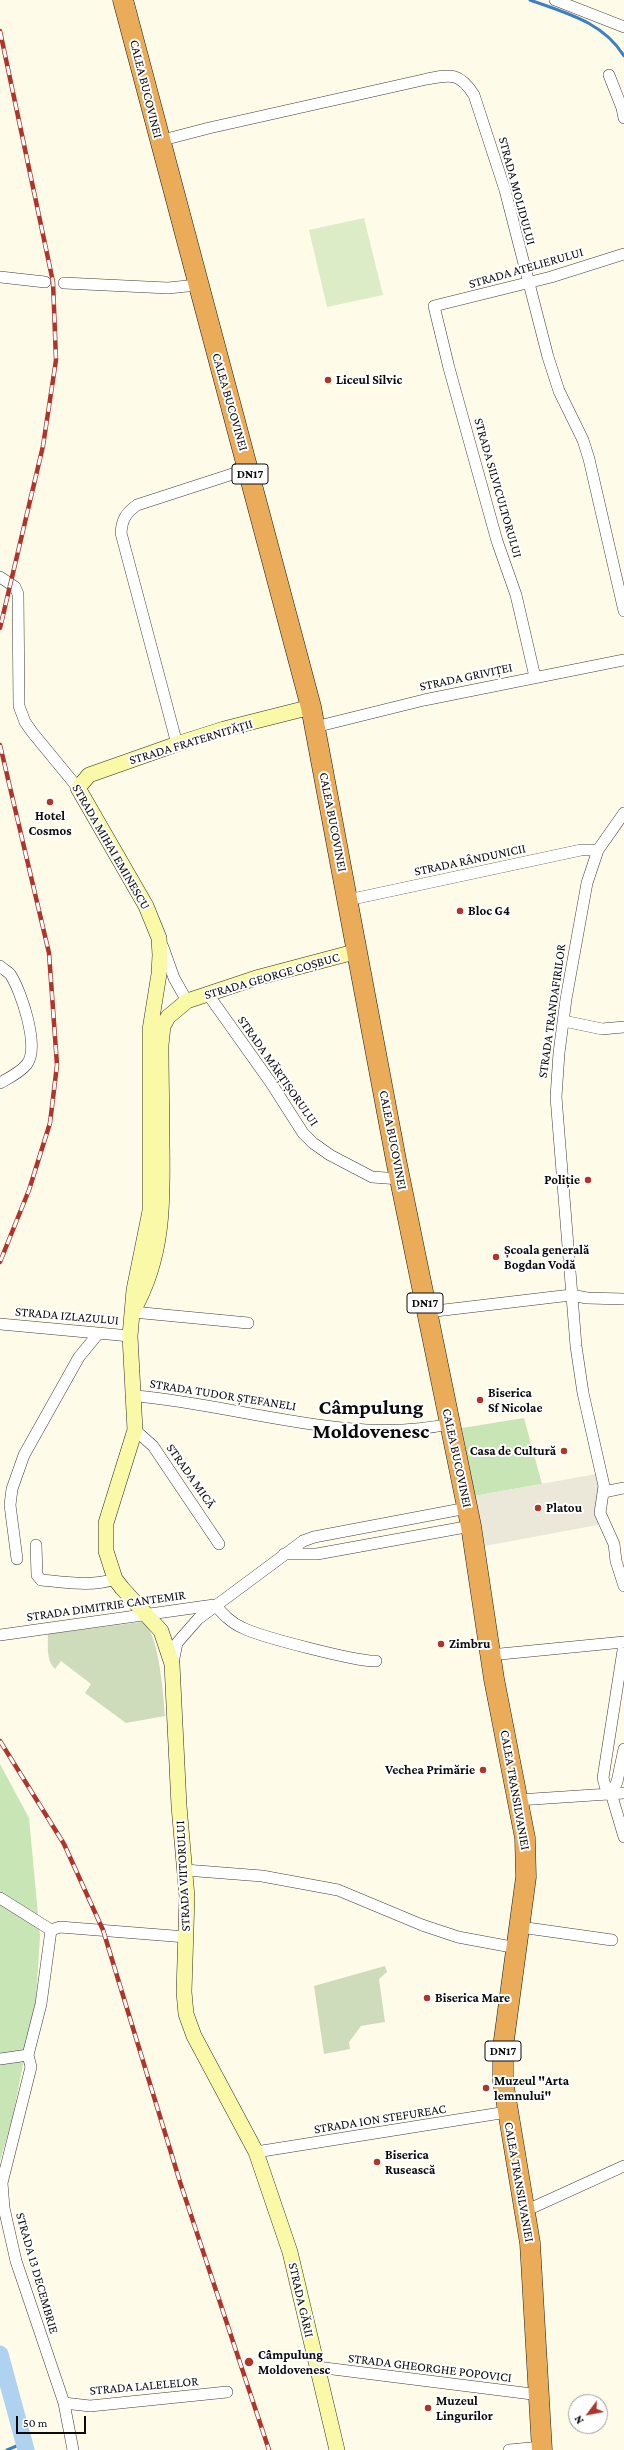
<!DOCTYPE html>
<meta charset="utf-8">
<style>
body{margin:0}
#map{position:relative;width:624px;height:2450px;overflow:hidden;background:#fefce8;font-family:"Crimson Pro",serif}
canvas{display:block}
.north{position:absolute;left:568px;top:2394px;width:40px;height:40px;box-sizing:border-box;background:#fff;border:1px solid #9d9d9d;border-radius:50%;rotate:238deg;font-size:11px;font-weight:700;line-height:16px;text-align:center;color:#0a0a0a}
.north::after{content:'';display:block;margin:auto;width:14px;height:18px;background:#af342c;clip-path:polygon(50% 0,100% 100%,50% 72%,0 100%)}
.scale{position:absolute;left:16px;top:2416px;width:70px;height:18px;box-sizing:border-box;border:2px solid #0a0a0a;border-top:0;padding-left:5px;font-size:12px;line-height:14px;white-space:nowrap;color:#0a0a0a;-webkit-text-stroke:3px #fff;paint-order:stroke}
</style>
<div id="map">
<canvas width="624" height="2450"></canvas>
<div class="north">N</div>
<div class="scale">50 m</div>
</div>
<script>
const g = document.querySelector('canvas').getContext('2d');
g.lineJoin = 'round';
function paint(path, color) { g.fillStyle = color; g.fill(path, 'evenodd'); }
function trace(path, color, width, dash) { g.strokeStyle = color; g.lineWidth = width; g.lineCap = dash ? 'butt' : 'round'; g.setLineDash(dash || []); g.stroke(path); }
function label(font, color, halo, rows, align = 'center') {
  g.font = font + ' "Crimson Pro",serif'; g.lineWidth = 4; g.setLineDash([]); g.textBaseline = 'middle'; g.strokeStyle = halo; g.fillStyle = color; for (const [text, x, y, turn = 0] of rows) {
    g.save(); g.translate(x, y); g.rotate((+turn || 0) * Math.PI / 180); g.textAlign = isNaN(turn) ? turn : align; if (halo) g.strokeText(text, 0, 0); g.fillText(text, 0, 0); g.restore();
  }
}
const green = new Path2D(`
 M524,1418L542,1484L474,1496L462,1428Z
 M0,1764L29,1818L40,1936L36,2000L12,2120L0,2161Z`);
const cemetery = new Path2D(`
 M141,1622C159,1626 164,1700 165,1716L126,1723L85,1693L91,1684L61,1661L55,1669C46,1660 48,1647 48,1634Z
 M385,1966L387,1972L379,1979L385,2022L361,2026L349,2042L350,2049L324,2054L314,1986Z`);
const pitch = new Path2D(`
 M364,218L383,295L327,307L309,230Z`);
const plaza = new Path2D(`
 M602,1473L603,1524L485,1546L474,1496Z`);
const stream = new Path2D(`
 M530,0C566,13 603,22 624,56
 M7,2450L24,2443`);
const river = new Path2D(`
 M0,2354L26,2450`);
const street = new Path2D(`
 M555,0L624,27
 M609,75L622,108L624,118
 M159,141L209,128L427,79C452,74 460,73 474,95L505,190L548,357L559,391L583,440L589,459L624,611
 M0,277L45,282
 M64,283L168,288L197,285
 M0,577L15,587L18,594L19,706L25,722L32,732L78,788
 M535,677L516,595L497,541L449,368L434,306L551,277L624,254
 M315,727L424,700L624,660
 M177,744L121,533C122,519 126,513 137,505L248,469
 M624,813L598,850L587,883L566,999L559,1053L556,1097L576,1346L583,1393L604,1486L600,1513L614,1544L616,1561L624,1586
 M348,900L581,850H598
 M163,947L174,978L187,1001
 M0,966C3,969 7,971 10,974C21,990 40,1047 27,1064C21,1072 9,1078 0,1083
 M207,993L271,1083L303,1133L313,1143L330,1155L372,1177L400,1179
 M564,1021L602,1029L624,1027
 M133,1312L248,1323
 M427,1312L571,1295L587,1298L624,1299
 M0,1324L130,1336
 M135,1396C236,1404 349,1446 449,1424
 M135,1430L153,1446L219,1544
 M604,1492L624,1488
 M36,1545L37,1575L41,1580C65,1582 92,1587 115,1579
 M284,1554H317L471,1526
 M17,1559L10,1505L12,1489L24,1455L79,1357L98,1334
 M215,1605C223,1614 231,1623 243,1628C261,1637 358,1662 376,1661
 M0,1635L214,1605
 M624,1644L603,1778L606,1789L611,1793L624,1837
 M490,1655L624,1642
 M173,1663L177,1643L198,1619L303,1541L314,1537L467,1508
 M611,1793L617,1782L624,1749
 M518,1800L624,1793
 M185,1870L262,1876L338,1890L422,1925L458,1937L517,1948
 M0,1898L51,1930
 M520,1927L612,1940
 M28,2055L31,2067L2,2183L4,2208L16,2261L64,2403L73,2450
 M0,2059L28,2055L41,2004L51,1930L60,1927L186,1937
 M256,2152L507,2112
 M525,2211L624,2166
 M317,2367L540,2395
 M64,2403L90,2406L227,2392
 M509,2450L542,2447`);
const secondary = new Path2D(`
 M311,707L224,729L177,744L89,775L78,788L146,906L159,938L160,955L159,974L150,1030V1211L134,1290L130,1336L135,1430L106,1523V1551L115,1579L122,1588L161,1631L172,1664L179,1806L187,1897L184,1992L186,2014L194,2036L256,2152L290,2252L337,2450
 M134,1309C163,1257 163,1204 162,1146C162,1112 161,1079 161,1045L163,1026L168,1017L187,1001L256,978L358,951`);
const highway = new Path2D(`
 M123,0L311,707L396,1160L471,1526L494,1679L525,1838L526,1877L503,2047V2081L530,2243L542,2450`);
const rail = new Path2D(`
 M0,31L53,282L56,360L43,446L0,628
 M0,745L49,953L57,1065L50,1123L29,1190L0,1262
 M0,1741L64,1844L103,1930L180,2182L269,2450`);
const markers = [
 [328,380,4,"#af342c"],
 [50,802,4,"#af342c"],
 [460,911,4,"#af342c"],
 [588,1180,4,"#af342c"],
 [496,1257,4,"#af342c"],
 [480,1400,4,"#af342c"],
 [564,1451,4,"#af342c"],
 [538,1508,4,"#af342c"],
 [441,1644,4,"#af342c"],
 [483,1770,4,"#af342c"],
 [427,1998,4,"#af342c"],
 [486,2088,4,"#af342c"],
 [377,2162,4,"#af342c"],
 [249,2362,5,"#af342c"],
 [428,2408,4,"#af342c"]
];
const shields = [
 [250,474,36],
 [425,1303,36],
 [503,2051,36]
];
const shieldNames = [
 ["DN17",250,474],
 ["DN17",425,1303],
 ["DN17",503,2051]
];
const streetNames = [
 ["CALEA BUCOVINEI",146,89,76],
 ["STRADA MOLIDULUI",517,191,75],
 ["STRADA ATELIERULUI",526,268,-16],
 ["CALEA BUCOVINEI",230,402,74],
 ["STRADA SILVICULTORULUI",498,488,74],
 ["STRADA GRIVIȚEI",466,677,-12],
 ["STRADA FRATERNITĂȚII",191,742,-17],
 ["CALEA BUCOVINEI",333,822,79],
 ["STRADA MIHAI EMINESCU",111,847,60],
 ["STRADA RÂNDUNICII",470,860,-12],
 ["STRADA GEORGE COȘBUC",272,976,-16],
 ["STRADA TRANDAFIRILOR",552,1011,-82],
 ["STRADA MĂRȚIȘORULUI",278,1071,55],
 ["CALEA BUCOVINEI",393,1140,79],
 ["STRADA IZLAZULUI",67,1316,5],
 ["STRADA TUDOR ȘTEFANELI",223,1395,9],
 ["CALEA BUCOVINEI",457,1458,78],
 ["STRADA MICĂ",191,1476,55],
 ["STRADA DIMITRIE CANTEMIR",106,1606,-8],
 ["CALEA TRANSILVANIEI",515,1790,80],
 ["STRADA VIITORULUI",183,1876,-93],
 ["STRADA ION STEFUREAC",380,2119,-9],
 ["CALEA TRANSILVANIEI",519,2182,80],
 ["STRADA 13 DECEMBRIE",37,2273,74],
 ["STRADA GĂRII",301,2300,77],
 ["STRADA GHEORGHE POPOVICI",430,2368,7],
 ["STRADA LALELELOR",144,2386,-5]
];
const poiNames = [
 ["Liceul Silvic",336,380],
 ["Hotel",50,816,"center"],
 ["Cosmos",50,831,"center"],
 ["Bloc G4",468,911],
 ["Poliție",580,1180,"right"],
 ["Școala generală",504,1250],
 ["Bogdan Vodă",504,1265],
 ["Biserica",488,1393],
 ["Sf Nicolae",488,1408],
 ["Casa de Cultură",556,1451,"right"],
 ["Platou",546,1508],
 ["Zimbru",449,1644],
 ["Vechea Primărie",475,1770,"right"],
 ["Biserica Mare",435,1998],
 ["Muzeul \"Arta",494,2081],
 ["lemnului\"",494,2096],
 ["Biserica",385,2155],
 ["Rusească",385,2170],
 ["Câmpulung",258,2355],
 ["Moldovenesc",258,2370],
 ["Muzeul",436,2401],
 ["Lingurilor",436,2416]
];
const townNames = [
 ["Câmpulung",371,1408],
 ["Moldovenesc",371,1432]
];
paint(green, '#c8e5b5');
paint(cemetery, '#cedcbc');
paint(pitch, '#dbecc6');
paint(plaza, '#ebe8d9');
trace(stream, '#3c7fc3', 3);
trace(river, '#b0d2f1', 17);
trace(street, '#3d3d3d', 12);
trace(secondary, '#2c2c2c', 16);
trace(highway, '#1b1b1b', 21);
trace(street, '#fff', 11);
trace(secondary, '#faf9a7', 15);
trace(highway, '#ebac59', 20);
trace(rail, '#af342c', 4.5);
trace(rail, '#fff', 3, [9]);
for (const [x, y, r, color] of markers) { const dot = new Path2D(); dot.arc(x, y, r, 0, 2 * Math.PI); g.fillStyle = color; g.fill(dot); trace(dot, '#fff', 1.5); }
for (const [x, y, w] of shields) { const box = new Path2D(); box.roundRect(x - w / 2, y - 10, w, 20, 3); g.fillStyle = '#fff'; g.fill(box); trace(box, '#0a0a0a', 1); }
label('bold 12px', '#0a0a0a', null, shieldNames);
label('13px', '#0a0a0a', '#fff', streetNames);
label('bold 13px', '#0a0a0a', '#fff', poiNames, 'left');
label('bold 21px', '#0a0a0a', '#fff', townNames);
</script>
